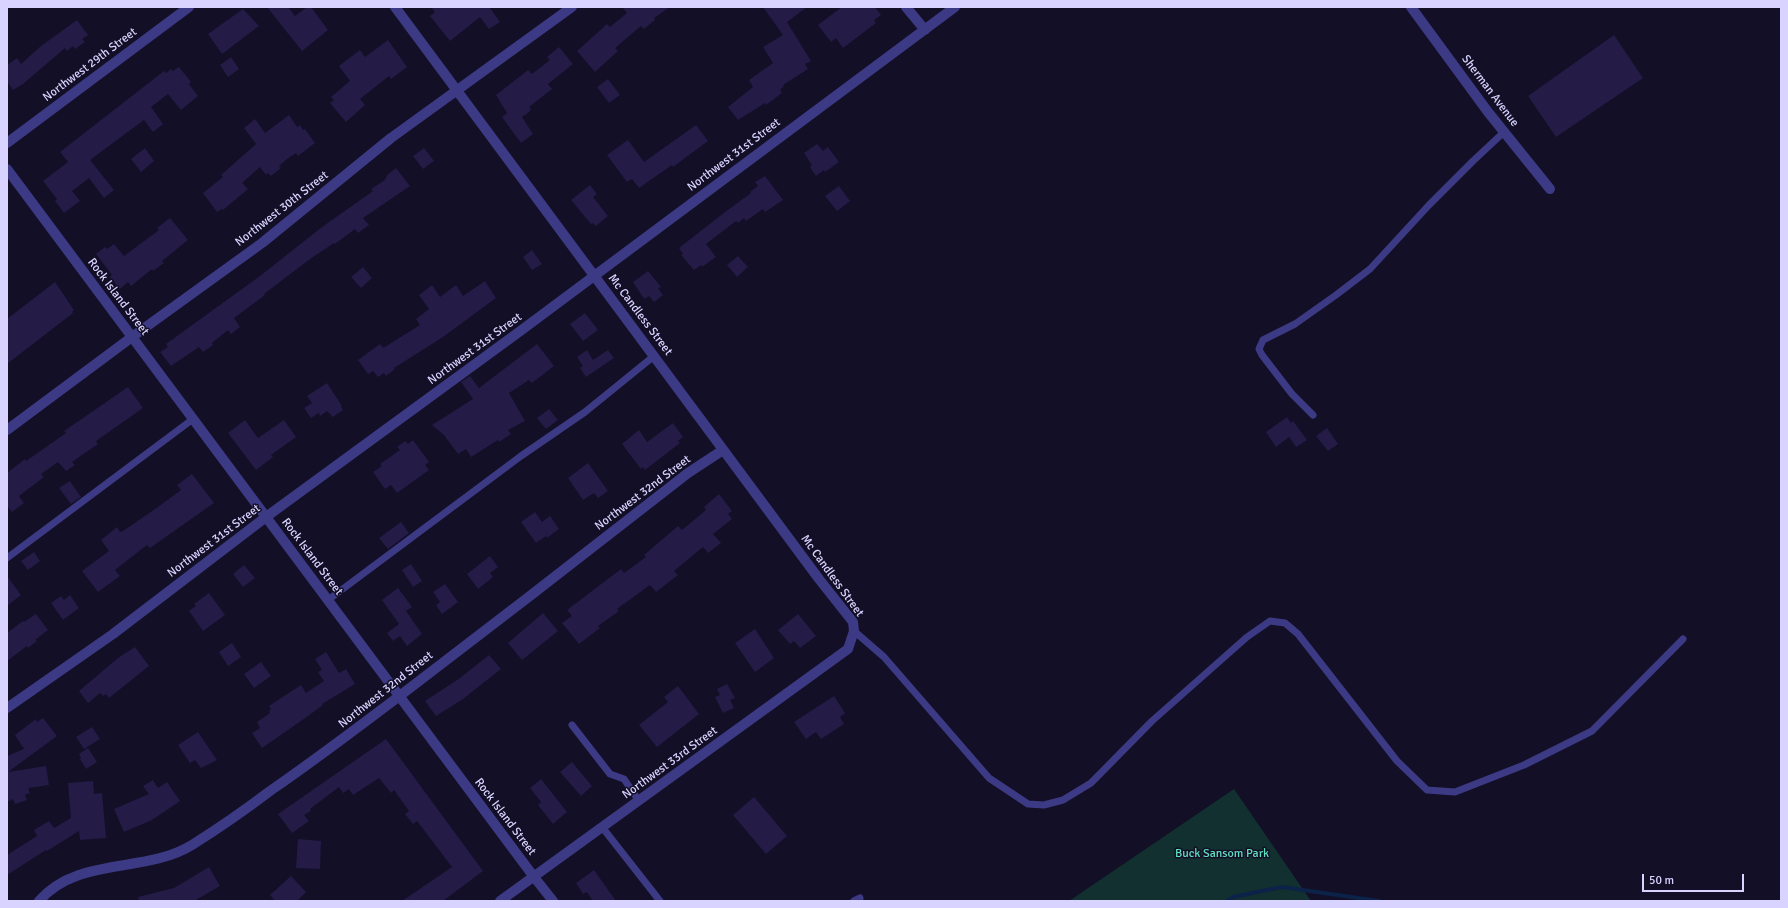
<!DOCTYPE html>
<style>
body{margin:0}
#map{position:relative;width:1788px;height:908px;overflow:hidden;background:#130f26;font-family:Signika,sans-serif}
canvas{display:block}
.frame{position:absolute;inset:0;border:8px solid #d9d4ff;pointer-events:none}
.scale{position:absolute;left:1642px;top:874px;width:102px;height:18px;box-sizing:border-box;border:2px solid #d9d4ff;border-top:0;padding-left:5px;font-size:12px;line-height:14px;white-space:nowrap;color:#d9d4ff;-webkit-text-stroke:3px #130f26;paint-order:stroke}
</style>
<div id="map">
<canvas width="1788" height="908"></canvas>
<div class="frame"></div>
<div class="scale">50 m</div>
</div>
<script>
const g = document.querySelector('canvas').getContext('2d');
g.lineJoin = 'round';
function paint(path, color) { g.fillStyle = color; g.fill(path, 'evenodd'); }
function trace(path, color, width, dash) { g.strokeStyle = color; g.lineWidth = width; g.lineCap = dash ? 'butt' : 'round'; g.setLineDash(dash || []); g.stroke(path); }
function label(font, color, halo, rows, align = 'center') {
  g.font = font + ' Signika,sans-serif'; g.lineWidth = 3; g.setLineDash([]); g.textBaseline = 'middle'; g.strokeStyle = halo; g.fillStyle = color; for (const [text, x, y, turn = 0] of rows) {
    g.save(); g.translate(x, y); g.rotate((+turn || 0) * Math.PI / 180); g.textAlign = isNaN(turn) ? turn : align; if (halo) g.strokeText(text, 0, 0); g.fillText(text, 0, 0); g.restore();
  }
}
const green = new Path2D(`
 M1234,789L1311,901H1069Z`);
const stream = new Path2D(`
 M1227,901L1233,897L1282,887L1379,901`);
const building = new Path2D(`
 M267,7H288L295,16L307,7H311L328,30L302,51Z
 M431,7H492L490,8L500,22L489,29L480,17L450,41L430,16L435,12Z
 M622,7H670L654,18L655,20L644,29L641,26L615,48L618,51L595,72L577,51L607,24L610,27L627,13Z
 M763,7H807L787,22L811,61L805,64L808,69L783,85L784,86L780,90L782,93L766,105L765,103L738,120L728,107L753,87L749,80L773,63L763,47L783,35Z
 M842,7H875L881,15L874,20L876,23L843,48L836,38L831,42L818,25Z
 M243,9L259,26L222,54L208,34Z
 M77,20L88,35L82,39L85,42L75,49L73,46L67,51L65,48L23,84L13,90L7,81V65L17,58L21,64L41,46Z
 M1614,35L1643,78L1556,137L1528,96Z
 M388,40L407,67L391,79L389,76L360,99L365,105L346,122L330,103L334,100L331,97L350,81L339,66L360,50L365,57Z
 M559,47L573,64L548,84L552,89L529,107L531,109L529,112L522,117L533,134L521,143L502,117L507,113L496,95L528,70L532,74L550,60L547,57Z
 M231,57L239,69L228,77L220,65Z
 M179,67L191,82L189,84L198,96L181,110L168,94L151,107L163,124L153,132L144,120L90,160L114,190L104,198L89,178L72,191L80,201L64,213L55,201L57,199L43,181L68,162L60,152L164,71L166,73L171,69L173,71Z
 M608,79L620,95L609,103L597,87Z
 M289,115L297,127L300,125L303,130L305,129L315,143L298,156L296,153L287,159L279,166L281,168L271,176L268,173L266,175L260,167L242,183L248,189L223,210L222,209L217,212L203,193L223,177L221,175L256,144L244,128L255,119L265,133Z
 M696,125L708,141L673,167L672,165L639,188L632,179L627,182L607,155L628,140L644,162Z
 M817,144L823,151L828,147L839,162L825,172L824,170L816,176L810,167L812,165L804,153Z
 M145,148L154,161L141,172L131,159Z
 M424,148L434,161L423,169L413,156Z
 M396,168L410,186L363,218L369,225L358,233L355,229L335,244L334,243L310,259L264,294L265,295L234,318L240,327L231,334L228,330L212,343L213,345L203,352L199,347L171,366L160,352L168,347L166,344L260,276L322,227L373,191L371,189L385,180L387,175Z
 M765,176L783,200L765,212L763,209L746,221L744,218L738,223L736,221L706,244L716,257L702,267L701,265L694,270L681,255L683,254L679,248L725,212L751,193L750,192L758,186L755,182Z
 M590,185L597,194L593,197L608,216L596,226L593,223L591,224L571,200Z
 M839,186L850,201L837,211L825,196Z
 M170,218L188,240L162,261L164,263L153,271L152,269L131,286L128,282L120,289L110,277L112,275L96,254L105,247L107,249L114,244L124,256L159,230L157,228Z
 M532,250L542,264L532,270L523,257Z
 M738,256L748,267L737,277L727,265Z
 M363,267L372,278L361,288L351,277Z
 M648,271L661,287L658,288L663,295L654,302L649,296L645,299L642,296L633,282Z
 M485,281L496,298L443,337L394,368L395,369L386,376L384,373L378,377L373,371L368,374L358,360L380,344L383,348L420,325L416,319L429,309L419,295L432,285L440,297L456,285L463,296Z
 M55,282L74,310L72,312L73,313L7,364V319Z
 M585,313L598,330L583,341L570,324Z
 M537,344L554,366L532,383L529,380L509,393L525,421L508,430L511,434L499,442L498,440L471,457L466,449L458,454L444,435L432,425L473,399L461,382L470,376L479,388Z
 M587,350L593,360L608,350L614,358L586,377L580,368L583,366L577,357Z
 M327,383L342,406L341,407L343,410L333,417L327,411L320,416L319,413L311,418L304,408L312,403L307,396Z
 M128,387L143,408L96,441L98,444L72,462L75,465L66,471L58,462L41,474L44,477L19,496L24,503L12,512L7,506V473L25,459L26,461L66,433L64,431Z
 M549,409L558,420L546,429L537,418Z
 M1287,417L1291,423L1293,421L1307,440L1296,447L1289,437L1276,447L1266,432Z
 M245,420L258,438L284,420L296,437L271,455L273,457L256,470L228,433Z
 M673,423L683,437L678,441L680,443L645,470L643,467L641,469L622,444L639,430L647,442Z
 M1327,428L1338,444L1328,451L1316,436Z
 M413,440L429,462L425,465L429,470L397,493L391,485L385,489L373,472L382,466L380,464L400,450L397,447L405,441L408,444Z
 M588,463L608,491L598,498L594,493L583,500L568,478Z
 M192,474L214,503L150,548L147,545L115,570L120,576L98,592L82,571L109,551L101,540L117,527L120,532L123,531L158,507L181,490L177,485Z
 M70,481L81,497L71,504L59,488Z
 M719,494L732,511L728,514L732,519L713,534L721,543L708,553L703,547L674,571L678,575L656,592L650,585L617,609L619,611L598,626L600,628L579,644L562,623L572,616L567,610L621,569L624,573L646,557L644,555L678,526L682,530L706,510L704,507Z
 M535,512L542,522L550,516L559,529L547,538L546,536L536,543L521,522Z
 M401,522L409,533L388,549L379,538Z
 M34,552L40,561L28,570L21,561Z
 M490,556L498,567L490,573L493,577L478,589L467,574Z
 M411,564L422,581L413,587L402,570Z
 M244,565L255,578L243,587L233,574Z
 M7,576L21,595L7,606Z
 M445,584L458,602L442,614L436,605L440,602L433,592Z
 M398,588L412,607L406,611L422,634L407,646L400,636L393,641L387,633L399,624L382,600Z
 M209,593L225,615L203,631L189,611L196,606L194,604Z
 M70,595L79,608L63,620L51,603L61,596L64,600Z
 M543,613L558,631L522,660L508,643Z
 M36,614L48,630L35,640L37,641L28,648L27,646L7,661V633L23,621L24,622Z
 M798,614L816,636L800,648L794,641L790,644L778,630Z
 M755,629L774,658L755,672L735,643Z
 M232,643L241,657L228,666L219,652Z
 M135,647L149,666L109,698L106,694L103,696L100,693L88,703L79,691L118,658Z
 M326,652L339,673L346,669L355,684L322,704L323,705L301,721L262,748L252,733L260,728L257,722L270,713L269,711L271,709L269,706L301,685L306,693L324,681L318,672L322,670L315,659Z
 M489,655L501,669L463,699L436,716L425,701L460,678Z
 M261,662L271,676L254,688L244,674Z
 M727,684L735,698L730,700L734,708L723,713L715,697L720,695L717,689Z
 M678,686L699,714L657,747L639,725L668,702L664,697Z
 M834,696L845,713L840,717L844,724L821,739L816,732L806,739L794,722Z
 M43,718L57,736L8,772L46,766L49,785L28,788L30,793L25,795L27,800L15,804L13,799L7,802V756L24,749L15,735L36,719L37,722Z
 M92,727L100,739L84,749L76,737Z
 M198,732L217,760L201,768L195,760L190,763L178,745Z
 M386,739L483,871L443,901H402L452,867L417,821L413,824L405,814L409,811L394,790L391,793L379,778L353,795L349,789L343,793L339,787L310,809L311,811L304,815L309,821L292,833L278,814Z
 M88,748L97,762L86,769L80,759L81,758L79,754Z
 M572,762L592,786L581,796L560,772Z
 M541,779L567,812L553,824L538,805L541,802L530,788Z
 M153,780L158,788L167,782L180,801L152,820L124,832L114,809L149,794L143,786Z
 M93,781L94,794L102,793L106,838L80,840L79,831L47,851L46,850L7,875V855L37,836L34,830L49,821L54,828L71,818L68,783Z
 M754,797L787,836L766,854L733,815Z
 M298,839L321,841L320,869L296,868Z
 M209,867L220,886L194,901H139L138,897L174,888Z
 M594,870L616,901H593L587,892L583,894L576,883Z
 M291,876L306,892L297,901H275L270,895Z`);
const lane = new Path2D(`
 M1313,415L1292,394L1262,355L1259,349L1263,340L1295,324L1336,295L1370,269L1429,205L1473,161L1504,132
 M7,558L193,419
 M328,600L521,456L585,412L654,356
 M854,631L884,657L989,778L1028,804L1044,805L1063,800L1091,783L1152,721L1247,637L1270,621L1285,623L1298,634L1397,761L1427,790L1455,792L1524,765L1592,731L1683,639
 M572,725L610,774L624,779L639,801
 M602,827L660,901
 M854,901L860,898`);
const street = new Path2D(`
 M395,7L819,579L853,622L854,631L848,649L500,901
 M906,7L925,30
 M1411,7L1488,112L1550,189
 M7,143L189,7
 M7,169L534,877L553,901
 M7,430L132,337L262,243L391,138L572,7
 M7,708L113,634L266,517L523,329L955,7
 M39,901C78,856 145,874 192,845C219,828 245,810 270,791C318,758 364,723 410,688C503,617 596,545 688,473L723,450`);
const streetNames = [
 ["Northwest 29th Street",90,65,-37],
 ["Sherman Avenue",1490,91,53],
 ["Northwest 31st Street",734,155,-37],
 ["Northwest 30th Street",282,209,-38],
 ["Rock Island Street",118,297,53],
 ["Mc Candless Street",640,315,53],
 ["Northwest 31st Street",475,349,-36],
 ["Northwest 32nd Street",643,493,-37],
 ["Northwest 31st Street",214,541,-37],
 ["Rock Island Street",312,557,53],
 ["Mc Candless Street",832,576,54],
 ["Northwest 32nd Street",386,690,-38],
 ["Northwest 33rd Street",670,763,-36],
 ["Rock Island Street",505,817,53]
];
const parkNames = [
 ["Buck Sansom Park",1222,854]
];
paint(green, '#12302f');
trace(stream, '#0c2248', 4);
paint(building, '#241b47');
trace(lane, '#3d3a85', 7);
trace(street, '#3d3a85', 10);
label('12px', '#d9d4ff', '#130f26', streetNames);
label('12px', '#5fe0c0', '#130f26', parkNames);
</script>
